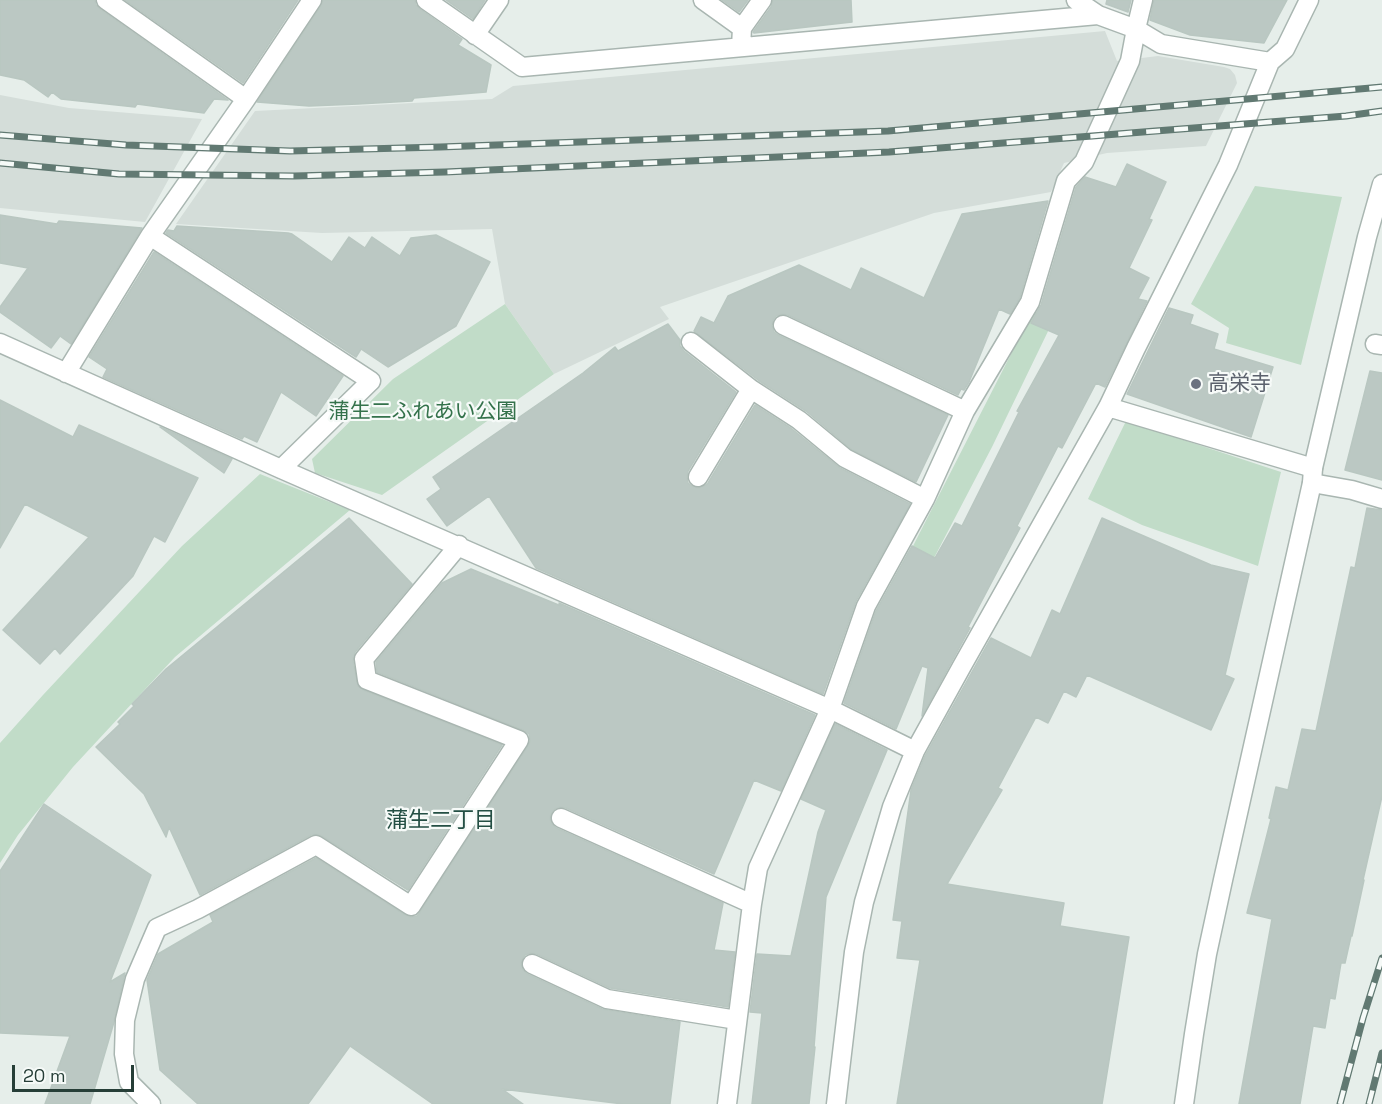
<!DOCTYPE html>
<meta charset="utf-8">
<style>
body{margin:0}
#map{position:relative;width:1382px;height:1104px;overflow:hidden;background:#e6eeea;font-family:"Space Grotesk",sans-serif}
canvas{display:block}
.scale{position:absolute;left:12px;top:1065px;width:122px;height:27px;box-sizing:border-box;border:3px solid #263e37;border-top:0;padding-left:8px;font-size:18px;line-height:21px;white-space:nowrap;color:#263e37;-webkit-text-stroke:4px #f6faf8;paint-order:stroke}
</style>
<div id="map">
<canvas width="1382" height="1104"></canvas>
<div class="scale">20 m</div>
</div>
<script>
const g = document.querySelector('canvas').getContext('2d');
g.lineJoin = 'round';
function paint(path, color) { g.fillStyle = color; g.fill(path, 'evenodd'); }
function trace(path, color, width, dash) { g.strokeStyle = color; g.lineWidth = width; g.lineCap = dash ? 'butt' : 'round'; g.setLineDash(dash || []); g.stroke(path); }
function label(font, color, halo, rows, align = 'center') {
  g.font = font + ' "Space Grotesk","Noto Sans JP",sans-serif'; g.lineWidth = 4.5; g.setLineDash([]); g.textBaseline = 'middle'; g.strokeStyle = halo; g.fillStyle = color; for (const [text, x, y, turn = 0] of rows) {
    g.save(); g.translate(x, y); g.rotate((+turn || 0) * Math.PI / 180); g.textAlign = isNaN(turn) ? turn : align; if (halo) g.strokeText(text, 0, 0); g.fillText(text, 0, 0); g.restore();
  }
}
const built = new Path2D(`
 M1105,31L1117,61L1158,56L1224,67L1230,69L1235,75L1237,83L1206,146L1107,153L1064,163L1051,192L934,213L660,307L669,319L554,374L505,304L492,229L322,233L176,224L255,111L492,99L513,86Z
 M0,95L69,108L202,119L145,222L0,208Z`);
const green = new Path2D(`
 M1255,186L1342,197L1301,365L1226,343L1229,328L1191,304Z
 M505,304L554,374L382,495L315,473L312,459L393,379Z
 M1033,311L1053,321L992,447L912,600L894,592L913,546Z
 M1126,421L1281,472L1258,566L1142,525L1088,499Z
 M260,474L350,510L175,657L73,767L18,835L0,863V743L43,695L182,546Z`);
const building = new Path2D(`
 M0,0H95L96,5L100,9L228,100L214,99L204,113L137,104L135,107L61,99L52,92L48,97L24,80L0,75Z
 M125,0H298L243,83Z
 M323,0H415L416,5L420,9L462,39L458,45L491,65L486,92L414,98L412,101L358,104L309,106L257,102L321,6Z
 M446,0H485L473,19Z
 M722,0H748L739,12Z
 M773,0H851L852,22L754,33L753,32L771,7Z
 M1107,0H1131L1128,12L1106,4Z
 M1154,0H1287L1264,43L1190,35L1150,20Z
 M1127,164L1166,182L1149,219L1152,220L1129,268L1149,278L1138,299L1147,301L1105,387L1096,383L1062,448L1058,446L1017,526L1020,528L968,627L970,628L922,716L928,668L922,666L896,729L844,703L876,611L912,546L935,558L955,523L962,526L1019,412L1017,411L1059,335L1031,323L1041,305L1076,187L1085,177L1116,187Z
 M1048,201L1020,297L1010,314L999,309L969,382L964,390L961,389L958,395L788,315L782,314L776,316L773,320L772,326L774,332L778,335L948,415L916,482L851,449L806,411L758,380L694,331L701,317L714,323L728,296L799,265L851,290L861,268L924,298L962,214Z
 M0,215L57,224L59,221L142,228L71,344L60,336L51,348L0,312V307L28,268L0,263Z
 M177,226L288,233L292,234L332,262L349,237L365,248L372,237L400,256L411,238L436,235L490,262L456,326L388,367L361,349L356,357L166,233L168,230L174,231Z
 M154,252L343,376L316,416L281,392L257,442L244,436L242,439L103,377L107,369L89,357Z
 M1169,308L1193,315L1190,324L1218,334L1214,349L1273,367L1251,437L1127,394Z
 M668,324L680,340V346L684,351L736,392L688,471L687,477L688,483L692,486L698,488L704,486L708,483L755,405L792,429L840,468L910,504L856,601L823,694L536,568L489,496L447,526L427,499L441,489L433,477L583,373L615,347L618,351Z
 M1370,371L1382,373V480L1345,470Z
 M0,400L73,437L79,425L198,478L165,542L154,536L133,576L60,654L55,648L40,664L3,630L89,537L25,504L0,548Z
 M160,427L232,459L224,473Z
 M1367,508L1382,510V796L1363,880H1364L1352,936H1351L1345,963H1341L1335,999L1330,998L1325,1028L1313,1026L1300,1104H1239L1272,919L1247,913L1271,819L1269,818L1276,787L1288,790L1302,729L1316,731L1351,567L1355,568Z
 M349,518L412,584L355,652L353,661L358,686L363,690L502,745L408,890L322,836L316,834L311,835L200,895L169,827L166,837L144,794L96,747L120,724L118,722L134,706L132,704L166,669Z
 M1102,518L1211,565L1249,574L1225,675L1234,679L1211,730L1087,675L1076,697L1064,691L1048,723L1036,717L998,788L1002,790L947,884L1064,903L1060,926L1129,937L1102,1104H897L920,960L897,958L902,921L893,920L911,790L925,756L991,638L1031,658L1052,610L1060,614Z
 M471,569L561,606L559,603L815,715L781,791L754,780L714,874L566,808L560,807L555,809L551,814L550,819L552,824L556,828L723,903L714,950L735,952L728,1007L610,988L537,954L530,953L525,955L522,960L521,964L523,970L527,974L602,1009L680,1022L670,1104H623L502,1089L523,1104H433L350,1046L308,1104H198L160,1070L147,980L158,954L213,922L210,915L316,858L405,915L411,917L417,916L420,912L528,746L530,741L529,734L523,730L377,672L376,662L442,583Z
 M835,724L887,750L826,897L814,1047H815L809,1104H752L762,1013L750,1012L757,954L791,956L818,832L826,810L801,799Z
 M44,804L151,875L110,982L125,973L114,1022L90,1104H45L70,1036L0,1033V871Z`);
const minor = new Path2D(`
 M106,0L246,99
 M426,0L522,67L1098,15L1136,29L1161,44L1270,62
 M703,0L742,28
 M1076,0L1098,15
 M475,35L499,0
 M741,47L742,28L762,0
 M150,236L371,381L281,469
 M783,325L965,411
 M691,342L751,389L799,420L845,458L925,499
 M0,343L281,469L830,709L915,751
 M1375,344L1382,345
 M66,373L150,236L246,99L312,0
 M1108,407L1313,468
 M698,477L751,389
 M1312,483L1352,490L1382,499
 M561,818L752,904
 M532,964L607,999L737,1020
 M151,1104L129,1082L124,1054L125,1020L135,979L157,928L198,909L316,845L411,906L519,740L367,680L364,659L459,545
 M727,1104L752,904L758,868L830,709L866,606L925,499L965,411L1030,302L1066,181L1084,162L1130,61L1136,29L1143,0
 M836,1104L854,952L864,902L892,807L915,751L962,666L1108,407L1136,348L1228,165L1270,62L1285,49L1309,0`);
const tertiary = new Path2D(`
 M1184,1104L1194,1034L1207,954L1223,880L1312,483L1313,468L1367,237L1382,184`);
const rail = new Path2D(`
 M0,135L126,145L290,151L440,147L888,131L1382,87
 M0,163L119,174L294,176L445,172L889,152L1346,116L1382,111
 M1340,1104L1363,1018L1382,958
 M1369,1104L1382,1053`);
const markers = [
 [1196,384,6,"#6b7280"]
];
const worshipNames = [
 ["高栄寺",1208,384]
];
const parkNames = [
 ["蒲生二ふれあい公園",423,412]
];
const neighbourhoodNames = [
 ["蒲生二丁目",441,821]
];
paint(built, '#d4ddd9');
paint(green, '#c1dcc8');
paint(building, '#bbc8c3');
trace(building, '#b9c7c1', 1.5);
trace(minor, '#a9b6b1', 21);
trace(tertiary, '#a9b6b1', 21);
trace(minor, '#fff', 18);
trace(tertiary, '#fff', 18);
trace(rail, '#617972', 7);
trace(rail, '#f6faf8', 4.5, [14]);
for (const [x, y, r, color] of markers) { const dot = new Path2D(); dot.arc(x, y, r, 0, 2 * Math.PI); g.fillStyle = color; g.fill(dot); trace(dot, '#f6faf8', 2); }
label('21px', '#5b616d', '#f6faf8', worshipNames, 'left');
label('21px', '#34724b', '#f6faf8', parkNames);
label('22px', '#244f44', '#f6faf8', neighbourhoodNames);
</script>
